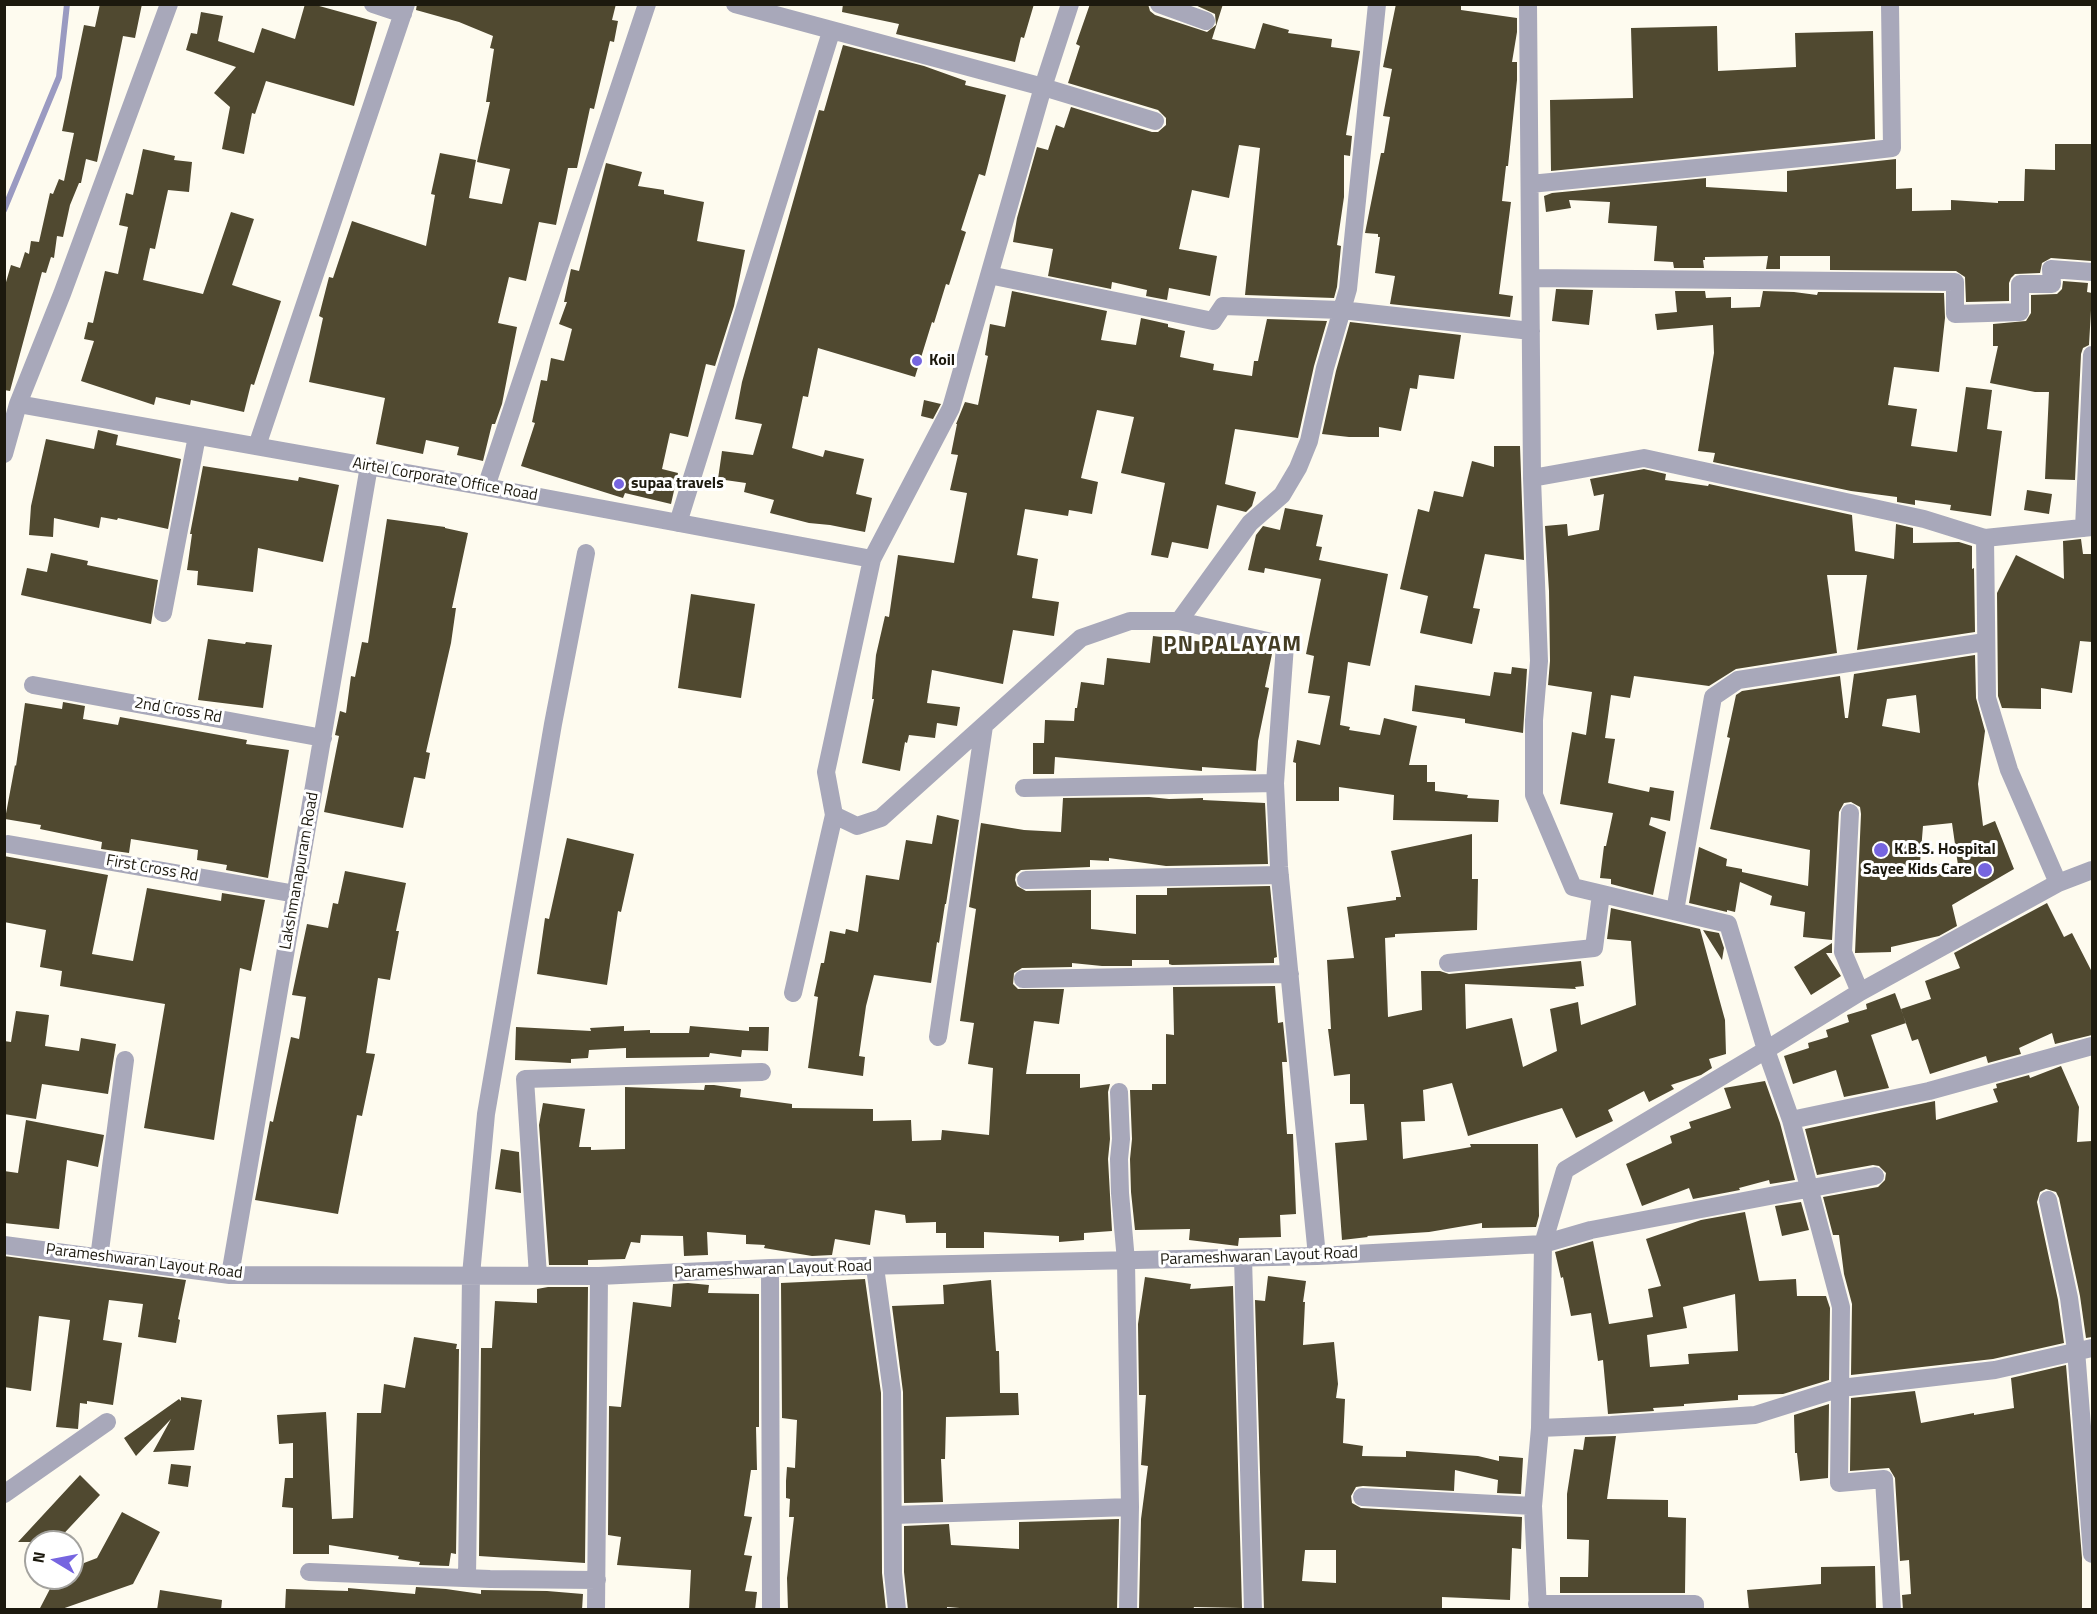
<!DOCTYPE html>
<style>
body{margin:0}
#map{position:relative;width:2097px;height:1614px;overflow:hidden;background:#fefbef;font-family:"Titillium Web",sans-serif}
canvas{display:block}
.frame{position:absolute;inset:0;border:6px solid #1c190e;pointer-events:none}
.north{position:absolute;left:24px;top:1530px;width:60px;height:60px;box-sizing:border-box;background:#fff;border:2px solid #a4a39f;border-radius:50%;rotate:280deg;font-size:16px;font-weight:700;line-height:24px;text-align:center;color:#1c190e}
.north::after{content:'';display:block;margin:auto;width:21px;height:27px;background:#7665e0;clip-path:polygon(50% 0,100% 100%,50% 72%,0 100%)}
</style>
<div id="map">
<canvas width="2097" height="1614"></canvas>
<div class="frame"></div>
<div class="north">N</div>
</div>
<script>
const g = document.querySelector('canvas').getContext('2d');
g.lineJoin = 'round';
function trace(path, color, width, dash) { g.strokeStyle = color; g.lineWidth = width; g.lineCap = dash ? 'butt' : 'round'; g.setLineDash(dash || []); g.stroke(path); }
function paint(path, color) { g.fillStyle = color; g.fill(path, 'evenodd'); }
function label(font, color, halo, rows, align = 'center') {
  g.font = font + ' "Titillium Web",sans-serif'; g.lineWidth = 6; g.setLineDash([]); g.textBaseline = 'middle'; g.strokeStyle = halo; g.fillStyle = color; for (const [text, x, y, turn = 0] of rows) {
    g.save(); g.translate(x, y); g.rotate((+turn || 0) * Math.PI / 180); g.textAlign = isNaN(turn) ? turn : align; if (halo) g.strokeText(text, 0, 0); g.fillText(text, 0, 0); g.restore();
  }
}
const stream = new Path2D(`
 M4,210L59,77L67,4`);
const building = new Path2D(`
 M100,4H142L135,38L123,36L97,162L86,159L81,183H79L70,205L63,237L57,236L54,258L51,257L46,273L42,272L10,391L4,390V289L11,265L20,268L25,252L29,254L31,241L39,242L50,193L53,194L59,179L64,181L74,133L62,131L84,25L95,27Z
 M305,4H312L377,22L354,106L266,81L255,114L252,113L244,154L222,149L230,107L214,93L236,67L186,50L191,33L197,34L201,12L223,16L218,41L254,53L262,28L295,39Z
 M417,4H616L612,20L618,21L614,42L610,41L594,109L590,108L577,168H568L556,225L539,222L526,281L509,277L498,323L517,327L502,404L495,424H492L483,461L457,455L459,447L426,440L423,454L376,444L385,398L309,382L323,318L319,316L329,277L333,278L352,221L426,246L435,195L431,194L440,153L476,160L469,198L502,204L510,169L477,162L490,102H486L494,49L490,48L493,36L459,22L416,10Z
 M843,4H1034L1024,38L1021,37L1015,62L896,34L899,24L842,12Z
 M1090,4H1148L1150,11L1155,15L1207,32L1216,25L1215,14L1193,4H1223L1212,39L1255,49L1263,23L1289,30L1288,33L1332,39L1331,47L1360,51L1346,135L1352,136L1350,156L1344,155V197L1337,245L1341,246L1337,287L1334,298L1245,295L1260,148L1239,145L1229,198L1192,190L1179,249L1217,256L1210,296L1169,288L1167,300L1146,296L1147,290L1112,282L1111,289L1048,276L1053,249L1013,242L1017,218L1037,147L1048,150L1056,125L1064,128L1071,107L1152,132H1158L1166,125V118L1158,110L1068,83L1080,46L1076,44Z
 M1396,4H1461V10L1517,18V32L1512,62H1517V80L1508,166H1506L1502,201L1511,202L1499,294L1513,296L1510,317L1390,304L1395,276L1375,273L1380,237H1378V234L1365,233L1381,153H1384L1390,117L1383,116L1392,69L1383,67Z
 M1717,26L1718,71L1796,67L1795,33L1873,31L1875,139L1551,171L1550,100L1633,98L1631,28Z
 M843,45L924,66L966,81L965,85L1006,95L985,176L979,174L961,230L966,232L949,285L946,284L934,323L932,322L915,377L818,348L808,397L803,396L792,448L823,457L825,450L864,459L856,494L872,498L865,532L830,525L809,523L770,513L774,500L744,492L746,483L718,479L722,451L753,455L762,424L735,419L742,382L819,110L824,111Z
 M2055,144H2092L2091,261L2051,258L2042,263L2040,273L2015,274L2011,278L2009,283V301L1966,302L1965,277L1956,271L1830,270V256H1780V269H1766L1768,256L1705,257V260H1703L1704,268H1674L1673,262L1654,261L1657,226L1608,223L1610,202L1569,200L1571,208L1546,212L1544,196L1552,193L1706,178V187L1787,192V171L1896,159V189L1912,188V211L1951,210V200L1998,203V201H2024L2025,169L2055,170Z
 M143,149L175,156L174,160L192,162L189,192L168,190L155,249L150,248L143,280L203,294L231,212L254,219L232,285L281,301L254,385L251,384L244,412L191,400L190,405L156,397L154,405L81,381L94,341L84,339L88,322L93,323L105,271L118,274L128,227L119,225L126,193L133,195Z
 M606,163L642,172L638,186L664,190V194L704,202L697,241L745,250L734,306L715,366L706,364L688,437L670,433L662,469L678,473L671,504L625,493L623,498L521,466L535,423L532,422L541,380L547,381L551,358L564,361L572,329L559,324L567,302H564L571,269L579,271Z
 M2063,281L2088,283L2087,292L2092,293L2089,345L2083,348L2081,354L2075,480L2045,479L2049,392H2035L1990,383L1998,346H1993V324L2026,321L2031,313V295L2057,294L2062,289Z
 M1556,289L1593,290L1589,325L1552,321Z
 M1012,291L1107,311L1101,340L1136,345L1141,318L1168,324V327L1185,331L1180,357L1214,364L1213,370L1252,376L1254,361H1258L1267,319L1327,321L1314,366L1298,438L1235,429L1225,484L1256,492L1252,506L1246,512L1217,505L1208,549L1172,542L1168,558L1151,555L1165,483L1121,473L1134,417L1097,410L1081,478L1098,482L1092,514L1069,510L1068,516L1025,509L1017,555L1038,559L1032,598L1059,602L1054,636L1013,630L1003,684L932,670L927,703L960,707L957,726L937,723L935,738L909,735L907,743L905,742L900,771L862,763L874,699H872L876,655L885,616L889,617L898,555L954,563L967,493L950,490L958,455L951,454L957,424H956L965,402L978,405L988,356L985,355L990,324L1005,327Z
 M1675,291H1705L1706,298L1731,297V308L1760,307L1763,291L1794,292L1817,295L1818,292L1944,293L1945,318L1939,372L1894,367L1888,405L1917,409L1911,446L1957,452L1966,387L1992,390L1987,429L2002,431L1991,516L1950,510L1951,505L1915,500V505L1897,502V497L1851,491L1713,462L1715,453L1698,451L1714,353L1713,325L1657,330L1655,314L1677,312Z
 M1350,322L1461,335L1454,379L1419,375L1417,389L1410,388L1401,431L1379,427V437H1349L1322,434L1336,371Z
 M924,400L941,404L933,419L921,416Z
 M98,430L118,435L116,445L181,459L168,529L118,518L117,520L101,517L99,528L54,518L53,537L29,535L31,506L46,439L94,449Z
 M1494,446H1520L1524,560L1485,554L1473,608L1480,609L1472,644L1420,633L1428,596L1400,589L1418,509L1429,512L1434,491L1463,497L1472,461L1494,467Z
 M203,466L298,481L299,477L339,485L323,562L258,548L253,592L197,585L198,571L187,570L192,534H190Z
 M1644,469L1666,474L1665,480L1708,486L1709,484L1852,515L1855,551L1894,559L1896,524L1913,528V543L1959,542L1972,546V569L1974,568L1975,632L1857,650L1867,575H1827L1837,653L1736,669L1709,686L1634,676L1630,698L1611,695L1605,738L1615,739L1608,783L1649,792L1650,787L1674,791L1670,821L1651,817L1649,825L1666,832L1653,895L1611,884V879L1600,878L1604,846H1606L1613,813L1560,804L1572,732L1586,735L1592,692L1548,685L1550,661L1549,591L1545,526L1567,524L1568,536L1599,530L1604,494L1594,496L1590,479Z
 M2027,490L2052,494L2049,514L2024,510Z
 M1285,508L1323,515L1316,546L1322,547L1319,560L1388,574L1370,666L1348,662L1340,725L1350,727L1349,730L1380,735L1384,718L1417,726L1409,765H1427V782H1435V791L1468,795L1467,798L1499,800L1498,822L1393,820L1394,795L1339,787V801H1296V763L1293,762L1297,740L1320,745L1330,696L1308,693L1314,656L1306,654L1321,579L1265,568L1264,573L1248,570L1256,535L1263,526L1280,530Z
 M387,519L445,527V528L468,533L452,608H456L451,643L426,752L430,753L425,779L414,777L403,828L324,812L339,736L335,735L340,711L346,713L351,676L355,677L362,642L368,643Z
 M2081,539L2083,554H2092V642L2080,641L2072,693L2041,688V709L2002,708L1998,696L1997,593L2016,555L2064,579L2063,541Z
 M51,553L88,561L87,565L158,580L151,624L21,595L27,568L47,572Z
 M691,594L755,604L741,698L678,688Z
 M1153,636L1205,642L1206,639L1272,654L1265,687L1269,688L1258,741L1256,771L1202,767V771L1055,757L1054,774H1033V743H1044L1045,720L1074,721L1075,708H1077L1081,682L1104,685L1107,658L1150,663Z
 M208,639L245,644L246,642L272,645L263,708L198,700Z
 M1975,655L1976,698L1985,731L1978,784L1983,826L1995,821L2014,869L1952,905L1957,926L1939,936L1891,947V952L1855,953L1861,814L1860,807L1851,802L1844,803L1839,812L1832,940L1803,937L1805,912L1770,905L1772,896L1740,882L1735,912L1727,910V912L1689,903L1699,847L1727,859L1726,866L1742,869V872L1808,886L1810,850L1710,829L1730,738L1727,737L1736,695L1742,691L1840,676L1845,718H1848L1854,674ZM1916,695L1920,733L1882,726L1887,699ZM1952,823L1958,865L1920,863L1923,826Z
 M1512,667L1527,669L1523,733L1465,723V719L1412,711L1415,685L1490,696L1494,672L1511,674Z
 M63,702L85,706L83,719L118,725L120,717L247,740L246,744L289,750L268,878L226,870L227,865L197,860L198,850L131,839L129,853L101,849L102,842L40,829L41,825L5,819L15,765L16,766L25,703L62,709Z
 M1149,797L1169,799L1203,798V800L1265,803L1268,864L1166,866L1109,858V861L1090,860V867L1021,870L1016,874L1015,880L1017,886L1026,891L1091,890V929L1136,934V895H1167V888L1270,886L1277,957L1274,958V963L1172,965L1169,964V960H1132V966H1102L1072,963V967L1022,968L1014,973L1013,984L1018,989H1064L1059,1024L1034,1021L1026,1074H1080V1088L1110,1084L1108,1092L1110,1139L1108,1159L1112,1231L1084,1233V1240L1059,1242V1236L984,1232V1248H946V1233H936V1222L906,1223L905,1215L875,1210L870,1245L835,1239L832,1255L812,1256L764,1248L765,1245L746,1244V1235L707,1232L708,1255L684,1256L683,1236L641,1235L640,1243L631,1242L625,1259L588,1260V1265H549L539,1125L543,1103L585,1109L579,1147H591V1150L625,1149V1087L704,1090L705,1085H714L741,1089L740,1097L792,1104V1108L873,1109V1121L911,1120L912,1141L941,1140L942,1130L989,1135L993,1068L968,1064L974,1023L960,1021L976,909L969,907L981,823L1024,830L1061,832L1063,798Z
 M937,815L959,820L946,904H945L939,943L937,942L931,983L874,975L866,1006L859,1056L865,1057L863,1076L808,1068L818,997L814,996L821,963H824L830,931L845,934L846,929L858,932L866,875L899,880L906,840L932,844Z
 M1472,834V879H1478L1477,930L1395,934V937L1385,938L1388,1017L1422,1010L1421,971H1440L1449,974L1581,961L1584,986L1575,987L1576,989L1465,984L1466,1029L1512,1018L1523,1067L1557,1051L1550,1009L1578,1002L1581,1025L1636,1005L1631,941L1607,939L1611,908L1700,929L1725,1020L1726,1054L1709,1059L1712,1068L1701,1075L1671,1085L1674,1089L1649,1102L1644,1091L1608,1110L1613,1121L1576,1138L1562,1108L1468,1136L1452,1083L1423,1090L1425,1121L1401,1122L1403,1159L1471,1147L1470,1144H1538L1539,1216L1536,1227L1482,1228V1223L1429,1232L1367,1236L1368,1237L1342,1240L1335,1143L1367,1140L1364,1104H1350V1074L1334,1076L1328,1029H1331L1327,960L1354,958L1347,907L1396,900V897H1401L1391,851Z
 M567,838L634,854L621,912L618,911L607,985L537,974L545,918L549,919Z
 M4,856L108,875L92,954L133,961L147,888L221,901L222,893L265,900L251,971L240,968L214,1140L144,1128L165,1004L60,986L62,971L40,967L46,930L4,922Z
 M345,871L406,883L396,931H399L390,980L378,978L366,1053L375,1054L362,1116L357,1115L338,1214L255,1200L270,1121L273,1122L291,1037L299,1039L306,997L292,995L307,924L328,928L333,903L338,904Z
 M2047,903L2064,937L2072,933L2092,972V1035L2055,1044L2052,1033L2019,1048L2021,1054L1988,1063L1986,1056L1930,1074L1918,1039L1912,1041L1901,1009L1931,999L1925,981L1960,968L1954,953Z
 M1703,930L1719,933L1724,948L1722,960Z
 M1832,943V953H1826L1841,976L1811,995L1794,967Z
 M1275,986L1278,1023L1283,1022L1287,1062H1282L1287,1134H1293L1296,1214L1280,1215L1281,1237L1239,1238L1238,1246L1189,1240L1190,1229L1135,1230L1131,1192L1130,1159L1132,1139L1130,1090H1152V1084H1166V1034L1174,1035L1173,987Z
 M1895,993L1906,1023L1871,1035L1889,1088L1844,1097L1836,1070L1793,1084L1784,1056L1809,1048L1808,1043L1828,1037L1826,1030L1849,1022L1847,1015L1867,1009L1866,1004Z
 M16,1011L49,1015L45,1046L79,1051L81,1038L116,1044L108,1094L42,1084L36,1119L4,1114V1041L11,1042Z
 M624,1026V1031L650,1030V1033H689L690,1026L749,1031V1027H769L768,1051L742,1050L741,1057L710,1053L709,1057L626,1058V1048L589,1050L588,1058L571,1059V1063L515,1060L516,1027L591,1031L590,1028Z
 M2061,1066L2079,1107L2077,1142L2092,1141V1337L2086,1338L2080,1296L2059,1198L2056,1192L2046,1189L2040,1192L2037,1202L2058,1300L2064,1343L1993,1359L1851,1375L1852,1304L1844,1274L1839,1235H1833L1823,1197L1878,1187L1885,1180L1886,1173L1879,1166L1873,1165L1817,1175L1805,1129L1935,1101L1936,1120L1998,1102L1993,1089L1997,1088L1996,1084L2029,1075L2030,1078Z
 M1765,1081L1780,1123L1795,1180L1770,1184L1769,1180L1739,1188L1740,1190L1693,1199L1689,1188L1642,1206L1626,1164L1672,1143L1670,1136L1691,1128L1689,1122L1731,1108L1724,1088Z
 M26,1120L104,1135L98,1167L67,1160L59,1229L4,1223V1171L18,1173Z
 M501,1149L519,1152L521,1193L495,1189Z
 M1801,1202L1809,1230L1782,1236L1775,1206Z
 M1745,1212L1759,1281L1796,1279L1797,1296H1826L1830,1308L1829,1380L1783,1394L1738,1395V1400L1684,1404V1406L1653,1408L1654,1411L1608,1414L1603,1360L1598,1361L1591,1313L1571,1316L1563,1277L1561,1278L1555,1252L1593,1241L1609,1324L1653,1317L1648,1289L1661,1286L1646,1239L1701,1220ZM1735,1294L1738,1351L1688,1354L1689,1364L1650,1367L1647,1335L1687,1328L1683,1307Z
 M4,1256L186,1280L178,1319L180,1320L176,1343L138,1337L143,1304L109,1300L103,1340L122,1343L113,1405L87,1401V1404L80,1403L78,1429L56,1427L70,1320L39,1316L31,1391L4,1387Z
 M1268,1276L1306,1281L1303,1302H1305L1303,1345L1334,1342L1338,1384L1336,1398L1345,1399L1343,1443L1363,1446L1362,1456L1406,1457V1451L1478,1456L1499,1461V1456L1523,1458L1521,1494L1497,1493L1498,1480L1455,1470L1454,1491L1363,1486L1356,1487L1351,1496L1352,1503L1361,1508L1522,1517L1521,1549L1512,1548L1510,1600L1442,1597V1610H1264L1255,1300L1265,1301ZM1305,1550H1336V1583L1302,1581Z
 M1145,1277L1191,1284L1190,1289L1233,1286L1242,1608L1194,1607L1193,1610H1139L1141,1519L1148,1466L1141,1465L1146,1395H1139L1138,1324Z
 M865,1279L881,1393L882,1573L886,1610H788L787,1578L794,1517H789L790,1499L786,1498V1481L787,1467L795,1468L797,1420L782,1418L781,1283Z
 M991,1280L996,1351H999L1000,1393H1018L1019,1415L946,1417L945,1459H941L943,1502L904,1503L903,1392L892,1306L944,1304L943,1285Z
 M688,1283L709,1285L708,1293L759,1294V1427H756L757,1470H751L744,1516L752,1517L744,1555L752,1556L745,1591L757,1592L755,1610H689L691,1570L617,1565L621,1537L608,1535L609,1406L621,1407L633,1302L671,1307L673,1284Z
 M548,1287H588L585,1563L479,1556L481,1348H492L495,1301L537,1303V1289Z
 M414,1337L457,1344L456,1349H459L456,1554L451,1553L449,1566L419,1565L420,1562L398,1559L399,1556L329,1545V1554H293V1508L282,1507L285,1478H293V1443L279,1444L277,1415L326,1412L332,1519L353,1518L357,1413H381L384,1384L405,1388Z
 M2066,1365L2082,1558V1610H1903L1902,1595L1911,1594L1909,1560L1900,1561L1895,1478L1889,1468L1850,1471L1851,1398L1915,1391L1921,1423L1974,1413V1415L2014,1408L2011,1378Z
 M181,1397L202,1400L194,1450L153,1452L171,1419L136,1456L124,1438L179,1399L181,1401Z
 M1829,1404L1828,1478L1800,1481L1797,1453H1795L1794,1415Z
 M1616,1436L1607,1499L1668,1500V1517L1686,1518L1685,1593H1560V1577H1588L1589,1540L1567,1539V1494L1574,1449L1583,1450L1585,1437Z
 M171,1464L191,1466L188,1487L168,1484Z
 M80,1475L100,1495L56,1542H18Z
 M122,1512L160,1532L133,1584L59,1610H39L51,1587L76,1578L84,1563L97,1558Z
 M1119,1519L1117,1610H985L947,1607V1610H908L904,1572V1526L949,1524L951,1545L1019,1549V1522Z
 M1875,1566L1876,1610H1749L1747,1590L1821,1584V1567Z
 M416,1587L446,1589L481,1594V1590L547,1591L583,1594L582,1610H285L286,1589L348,1591V1588L415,1594Z
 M160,1590L222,1600L221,1610H157Z`);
const minor = new Path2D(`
 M373,4L403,14
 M735,4L1043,87L1155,121
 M1070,4L1043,87L951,408L872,559L826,772L834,815L857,826L881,818L1081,638L1130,621H1179L1285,645L1275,783L1279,867L1317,1256
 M1159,4L1206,21
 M1528,4L1532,478L1539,661L1534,720V795L1573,887L1728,924L1766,1050L1791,1120L1841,1307L1839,1483L1884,1479L1892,1610
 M1530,184L1832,155L1892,148L1890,4
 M989,275L1213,321L1223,306L1341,310L1531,331
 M1531,278L1955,282V314L2020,312V284H2052L2051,269L2092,272
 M18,404L486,487L872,559
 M257,446L406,4
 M4,454L18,404L62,294L169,4
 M1532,478L1644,458L1924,519L1985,538L1987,698L2009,770L2058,883
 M486,487L647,4
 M678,523L831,32
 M2084,528L2092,355
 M1985,538L2092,527
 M163,613L197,436
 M1179,621L1250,523L1282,495L1298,468L1309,441L1325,368L1348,289L1377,4
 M33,685L323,738
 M1024,788L1275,783
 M1850,813L1843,952L1860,992
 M8,844L296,894
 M1026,880L1280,875
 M1675,911L1713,697L1738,680L1985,642
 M1448,963L1594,948L1601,894
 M1023,979L1290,974
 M793,993L834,815
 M938,1037L984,726
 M1119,1092L1121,1139L1119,1159L1120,1193L1126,1261L1130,1507L1128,1610
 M1791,1120L1929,1091L2092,1046
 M2048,1200L2069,1298L2076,1350L2092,1554
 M4,1245L230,1275L599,1276L770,1268L1317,1256L1543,1244L1591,1230L1875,1176
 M99,1258L125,1060
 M1243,1258L1253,1610
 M875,1267L892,1392L893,1573L897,1610
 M770,1268L771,1610
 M230,1275L369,466
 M538,1276L525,1079L762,1072
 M1540,1428L1611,1425L1755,1415L1841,1388L1995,1370L2092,1348
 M4,1494L107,1422
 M1362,1497L1533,1506
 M894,1515L1130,1507
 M309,1572L490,1579L597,1580
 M467,1578L471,1275L486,1114L553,724L586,553
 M1537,1604H1695V1610
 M596,1610L599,1276
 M1538,1610L1533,1506L1540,1428L1543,1244L1565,1170L1766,1050L1860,992L2058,883L2092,870`);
const markers = [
 [917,361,6,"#7665e0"],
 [619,484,6,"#7665e0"],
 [1881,850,8,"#7665e0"],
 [1985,870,8,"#7665e0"]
];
const poiNames = [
 ["Koil",929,361],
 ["supaa travels",631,484],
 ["K.B.S. Hospital",1894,850],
 ["Sayee Kids Care",1972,870,"right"]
];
const streetNames = [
 ["Airtel Corporate Office Road",445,480,10],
 ["2nd Cross Rd",178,711,10],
 ["First Cross Rd",152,869,10],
 ["Lakshmanapuram Road",300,871,-80],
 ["Parameshwaran Layout Road",1259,1257,-2],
 ["Parameshwaran Layout Road",144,1262,7],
 ["Parameshwaran Layout Road",773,1270,-2]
];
const districtNames = [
 ["PN PALAYAM",1233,646]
];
trace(stream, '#9a9ac1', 6);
paint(building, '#504930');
trace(minor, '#a8a8ba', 18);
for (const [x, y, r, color] of markers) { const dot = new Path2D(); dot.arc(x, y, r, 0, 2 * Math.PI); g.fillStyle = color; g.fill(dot); trace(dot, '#fff', 2); }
label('bold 16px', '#1c190e', '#fff', poiNames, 'left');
label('16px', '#1c190e', '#fff', streetNames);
g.letterSpacing = '1.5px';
label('bold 22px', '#443d24', '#fff', districtNames);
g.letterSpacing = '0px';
</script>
